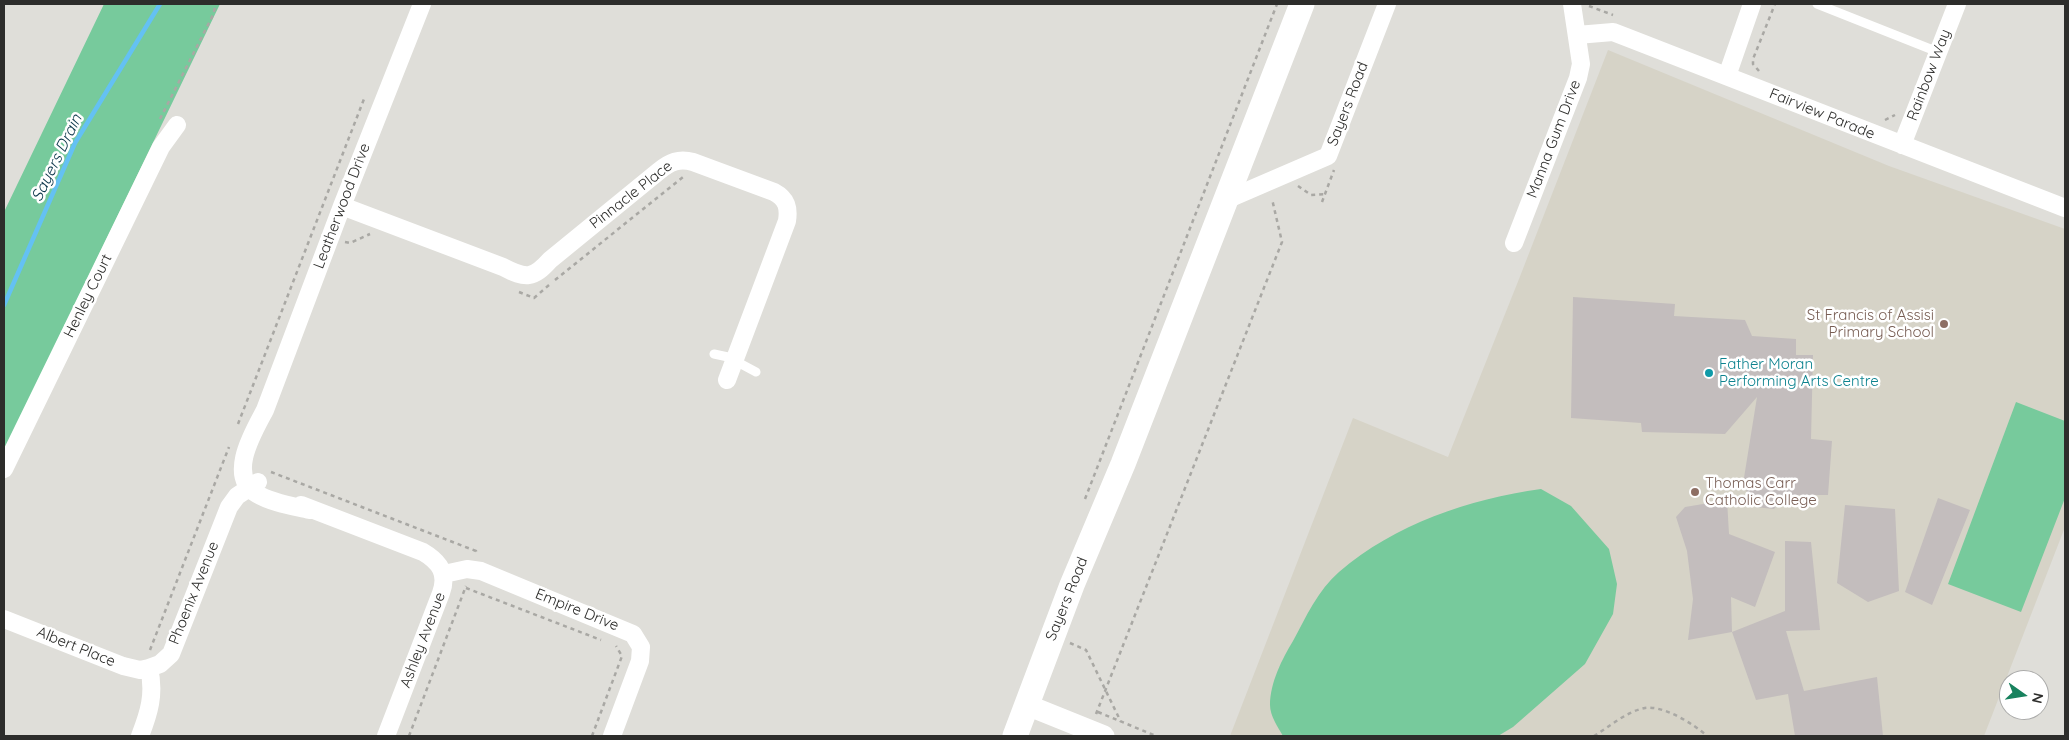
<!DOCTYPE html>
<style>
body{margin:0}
#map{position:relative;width:2069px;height:740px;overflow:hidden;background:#dfded9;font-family:Quicksand,sans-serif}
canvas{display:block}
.frame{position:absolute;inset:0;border:5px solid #2d2d2b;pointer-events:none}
.north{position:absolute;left:1999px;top:670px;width:50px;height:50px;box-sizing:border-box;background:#fff;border:1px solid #ababaa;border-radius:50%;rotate:103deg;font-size:14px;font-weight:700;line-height:20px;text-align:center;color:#2d2d2b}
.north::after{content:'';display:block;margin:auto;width:18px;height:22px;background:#18825e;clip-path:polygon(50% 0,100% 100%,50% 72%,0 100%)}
</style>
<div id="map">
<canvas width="2069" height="740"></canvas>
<div class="frame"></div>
<div class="north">N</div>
</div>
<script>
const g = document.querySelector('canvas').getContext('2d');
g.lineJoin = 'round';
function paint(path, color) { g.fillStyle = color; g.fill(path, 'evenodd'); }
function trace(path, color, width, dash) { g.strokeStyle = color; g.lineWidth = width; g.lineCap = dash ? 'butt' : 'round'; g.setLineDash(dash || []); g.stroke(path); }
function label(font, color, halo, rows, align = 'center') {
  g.font = font + ' Quicksand,sans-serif'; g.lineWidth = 5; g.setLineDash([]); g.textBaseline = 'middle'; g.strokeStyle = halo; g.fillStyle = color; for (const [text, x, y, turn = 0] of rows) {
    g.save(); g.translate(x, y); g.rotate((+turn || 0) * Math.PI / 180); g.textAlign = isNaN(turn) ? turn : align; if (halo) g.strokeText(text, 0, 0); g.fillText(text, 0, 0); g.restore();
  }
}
const built = new Path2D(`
 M1608,50L1889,166L2065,229V527L1984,736H1230L1353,418L1448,457L1519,279Z`);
const green = new Path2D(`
 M104,4H220L4,451V212Z
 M2016,402L2065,421V498L2021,612L1948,584Z
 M1541,489L1571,506L1609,549L1617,584L1613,614L1585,664L1513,727L1498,736H1283C1278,727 1270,716 1270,705C1270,683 1282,659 1293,641C1306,617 1318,590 1339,572C1395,524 1469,499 1541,489Z`);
const stream = new Path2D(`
 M4,305L75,143L160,4`);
const building = new Path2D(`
 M1573,297L1675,304L1674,316L1745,320L1752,336L1796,339V355H1813L1811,439L1832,441L1828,495H1786L1774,509L1755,507L1743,484L1757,397L1725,434L1642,432L1641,423L1571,418Z
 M1938,498L1970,510L1932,605L1905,592Z
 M1727,500L1729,534L1775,552L1755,607L1731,597L1732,632L1688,640L1693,599L1687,551L1676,517L1685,507Z
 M1845,505L1895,509L1899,591L1868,602L1837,583Z
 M1785,541L1811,542L1820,630L1786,631L1804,691L1877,677L1883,736H1795L1788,694L1756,700L1732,632L1785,611Z`);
const path = new Path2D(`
 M1589,6L1613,15
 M1759,71L1753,64V59L1775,4
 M160,119L213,15L216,4
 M1885,120L1895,115
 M1298,186L1311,195L1325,194
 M1322,202L1334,170
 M345,242L350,243L370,234
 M555,280L683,177
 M519,292L534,298L549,285
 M238,424L364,99
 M271,472L476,551L475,554
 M1085,499L1277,4
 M466,588L601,640
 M1070,643L1086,650L1121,722
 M150,650L229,447
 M1098,712L1156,736
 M1096,714L1282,242L1272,199
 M409,736L466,586
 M592,736L622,656L616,646
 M1594,736C1609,727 1627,711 1645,708C1663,705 1694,724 1707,736`);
const service = new Path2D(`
 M1817,4L1938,52
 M714,354L728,357L756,372`);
const minor = new Path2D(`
 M1577,35L1613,32L1626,37L2065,208
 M1727,76L1752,4
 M1902,145L1957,4
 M1226,200L1328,156L1387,4
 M342,206L503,267C526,279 533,279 550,260L659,171C670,162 679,158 693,162L774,192C787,199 789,208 787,221L727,380
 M1514,243L1578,78L1581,64L1572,4
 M4,469L161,147L177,125
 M301,505L423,552C440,562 448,574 441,593L386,736
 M310,510C293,506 272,503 257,494C226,476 254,431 265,410L342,206L422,4
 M444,574L467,569L481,571L633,634L641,647L640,661L612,736
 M4,619L123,666L140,670L149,668
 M140,736C149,713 155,694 149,668L160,664L171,654L229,507L237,496L258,482`);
const tertiary = new Path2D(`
 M1027,705L1104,736`);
const secondary = new Path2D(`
 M1015,736L1072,585L1123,464L1302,4`);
const markers = [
 [1944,324,5,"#8d6e63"],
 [1709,373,5,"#0f9aa8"],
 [1695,492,5,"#8d6e63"]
];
const streetNames = [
 ["Rainbow Way",1929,75,-69],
 ["Sayers Road",1348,104,-69],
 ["Fairview Parade",1822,114,22],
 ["Manna Gum Drive",1554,139,-69],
 ["Pinnacle Place",631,195,-38],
 ["Leatherwood Drive",342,206,-69],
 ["Henley Court",88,296,-64],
 ["Phoenix Avenue",194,593,-68],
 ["Sayers Road",1067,599,-68],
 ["Empire Drive",577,610,22],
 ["Ashley Avenue",423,640,-69],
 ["Albert Place",76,647,22]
];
const educationNames = [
 ["St Francis of Assisi",1934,315],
 ["Primary School",1934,332],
 ["Thomas Carr",1705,483,"left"],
 ["Catholic College",1705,500,"left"]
];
const cultureNames = [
 ["Father Moran",1719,364],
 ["Performing Arts Centre",1719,381]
];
const waterNames = [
 ["Sayers Drain",57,158,-64]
];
paint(built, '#d6d3c7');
paint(green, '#77ca9c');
trace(stream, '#64c1f3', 4.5);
paint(building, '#c3bdbd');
trace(path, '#a9a8a4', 2.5, [4, 4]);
trace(service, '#fff', 9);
trace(minor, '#fff', 18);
trace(tertiary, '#fff', 21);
trace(secondary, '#fff', 25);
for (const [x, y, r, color] of markers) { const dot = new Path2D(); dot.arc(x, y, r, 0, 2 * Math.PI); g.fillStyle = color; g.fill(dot); trace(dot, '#fff', 2); }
label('15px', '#2d2d2b', '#fff', streetNames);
label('15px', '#785e54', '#fff', educationNames, 'right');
label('15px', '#0d838f', '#fff', cultureNames, 'left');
label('italic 16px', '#093448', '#fff', waterNames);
</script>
